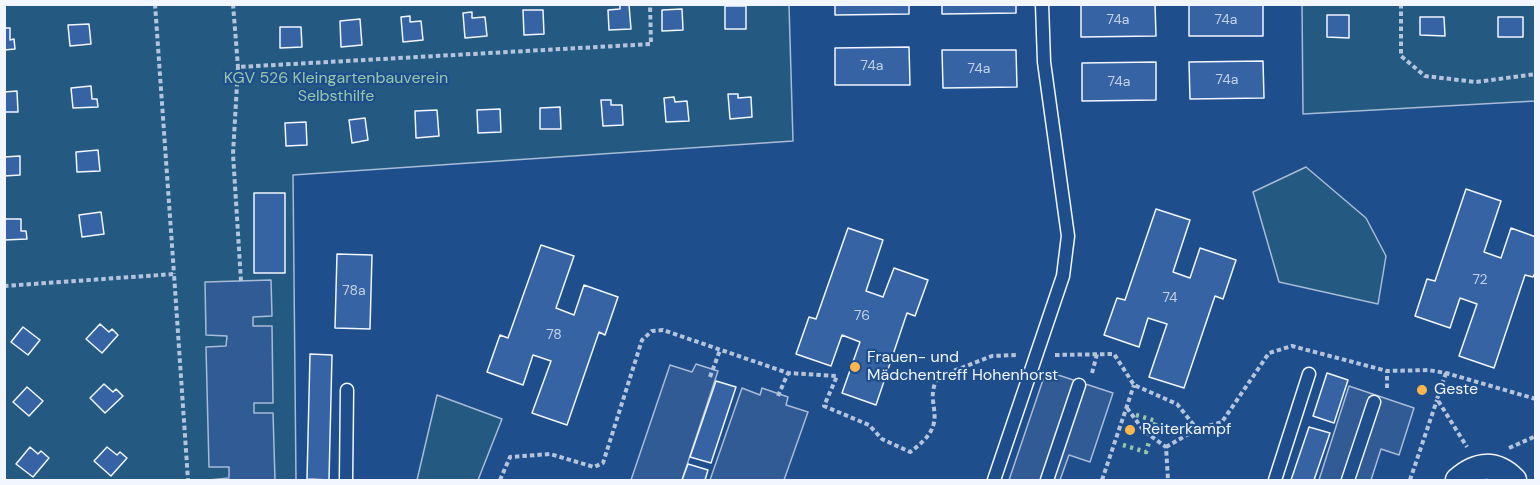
<!DOCTYPE html>
<meta charset="utf-8">
<style>
body{margin:0}
#map{position:relative;width:1540px;height:485px;overflow:hidden;background:#1f4e8c;font-family:"DM Sans",sans-serif}
canvas{display:block}
.frame{position:absolute;inset:0;border:6px solid #f2f6ff;pointer-events:none}
</style>
<div id="map">
<canvas width="1540" height="485"></canvas>
<div class="frame"></div>
</div>
<script>
const g = document.querySelector('canvas').getContext('2d');
g.lineJoin = 'round';
function paint(path, color) { g.fillStyle = color; g.fill(path, 'evenodd'); }
function trace(path, color, width, dash) { g.strokeStyle = color; g.lineWidth = width; g.lineCap = dash ? 'butt' : 'round'; g.setLineDash(dash || []); g.stroke(path); }
function label(font, color, halo, rows, align = 'center') {
  g.font = font + ' "DM Sans",sans-serif'; g.lineWidth = 4.5; g.setLineDash([]); g.textBaseline = 'middle'; g.strokeStyle = halo; g.fillStyle = color; for (const [text, x, y, turn = 0] of rows) {
    g.save(); g.translate(x, y); g.rotate((+turn || 0) * Math.PI / 180); g.textAlign = isNaN(turn) ? turn : align; if (halo) g.strokeText(text, 0, 0); g.fillText(text, 0, 0); g.restore();
  }
}
const green = new Path2D(`
 M4,5H789L793,141L293,175L296,480H5Z
 M1302,5H1535V101L1303,114Z
 M1306,167L1366,218L1386,256L1378,304L1279,282L1253,192Z
 M437,395L502,419L478,480H417Z`);
const parking = new Path2D(`
 M271,280L272,316L253,317V326H272L273,403H254V413H273L275,480H209L229,478V467H209L206,347L226,346L227,336L206,335L205,282Z
 M696,364L718,371L682,480H631L670,365L692,372Z
 M1046,371L1113,393L1090,462L1069,455L1060,480H1009Z
 M1349,386L1414,408L1399,455L1381,449L1371,480H1319Z
 M742,388L760,395L762,388L788,397L786,405L808,412L784,480H710Z`);
const building = new Path2D(`
 M835,4H909V14L835,15Z
 M942,4H1016V13L942,14Z
 M1081,4H1155L1156,36L1081,37Z
 M1189,4H1263V36H1189Z
 M620,5H629L631,29L609,30L608,10L620,9Z
 M725,6H746V29H725Z
 M682,9L683,30L662,31V10Z
 M523,10H543L544,34L524,35Z
 M472,12V18L485,17L487,36L465,38L463,13Z
 M1327,15H1349V38L1327,37Z
 M410,16V22L421,21L423,40L403,42L401,17Z
 M1420,17H1444L1445,36L1420,35Z
 M1498,17H1523V37H1498Z
 M360,19L362,45L341,47L340,21Z
 M89,24L91,44L70,46L68,25Z
 M280,27H301L302,47L280,48Z
 M4,28H10V40L14,39L15,49L4,50Z
 M909,47L910,85H835V48Z
 M942,50H1016L1017,87L943,88Z
 M1263,61L1264,98L1190,99L1189,62Z
 M1156,62V100L1082,101V63Z
 M91,86L92,99H97L98,107L73,108L71,88Z
 M17,91L18,112H4V92Z
 M728,94H738V98L751,97L752,117L730,119Z
 M674,97L675,102L687,101L689,121L666,122L664,98Z
 M601,100H611V105H622L623,125L603,126Z
 M560,107L561,129H540V108Z
 M500,109L501,132L478,133L477,110Z
 M437,110L439,136L416,138L415,111Z
 M365,118L368,140L352,143L349,120Z
 M306,122L307,145L286,146L285,123Z
 M98,150L100,171L77,172L76,152Z
 M20,156V175L4,176V157Z
 M1466,189L1501,201L1484,252L1501,258L1511,228L1536,237V271L1533,277L1525,275L1494,368L1459,356L1477,304L1460,298L1450,328L1415,316L1427,279L1435,281Z
 M254,193H285V273H254Z
 M1156,209L1190,220L1173,272L1190,278L1200,248L1236,260L1223,299L1215,296L1184,388L1149,377L1167,324L1148,318L1139,347L1104,335L1117,298L1125,300Z
 M101,212L104,234L82,237L79,215Z
 M4,219H21V231H26L27,239L4,240Z
 M848,228L883,240L866,291L883,297L894,268L928,280L915,316L907,313L876,405L842,393L860,342L842,335L831,366L796,354L809,317L816,319Z
 M541,245L574,256L556,308L574,315L584,285L618,297L605,335L599,332L567,425L532,413L551,361L533,355L523,385L487,372L500,335L508,338Z
 M337,254L372,255L370,329L335,328Z
 M100,324L109,332L112,329L118,335L102,353L86,339Z
 M23,327L40,340L28,355L11,342Z
 M310,354L332,355L329,480L307,479Z
 M1327,373L1348,380L1334,423L1313,416Z
 M716,381L736,387L711,463L690,457Z
 M104,384L113,392L116,389L123,396L105,413L90,398Z
 M27,387L43,401L29,416L13,402Z
 M1309,427L1330,433L1328,439L1314,480H1291Z
 M30,447L38,454L41,451L49,458L33,477L16,464Z
 M107,447L117,455L120,452L127,458L111,476L94,461Z
 M688,464L708,470L705,480H682Z`);
const path = new Path2D(`
 M155,4L174,274
 M233,4L238,67
 M1401,4V56L1425,76L1476,82L1536,74
 M241,281L233,154L238,67L651,44L650,4
 M4,286L174,274L188,480
 M1055,355L1114,354L1134,385L1177,404L1197,429L1222,422L1269,353L1292,346L1387,371L1428,370L1446,373L1536,399
 M1092,373L1097,354
 M1446,373L1437,399L1467,447
 M710,377L720,350
 M1387,388V371
 M778,396L788,373
 M1127,408L1144,431L1166,447L1168,480
 M1166,447L1197,429
 M1509,448L1536,436
 M500,480L510,457L550,454L594,467L603,463L642,340L652,331L663,330L788,373L837,376L824,406L869,425L882,439L910,452C955,420 921,406 938,377L992,356L1017,355
 M1102,480L1134,385
 M1410,480L1437,400`);
const service = new Path2D(`
 M346,480L347,390
 M994,480L1063,276L1068,236L1044,62L1042,4
 M1047,480L1079,385
 M1275,480L1309,374
 M1348,480L1374,402`);
const minor = new Path2D(`
 M1458,480C1477,463 1496,462 1514,480`);
const hedge = new Path2D(`
 M1136,415L1156,421L1152,433
 M1123,445L1146,452L1149,442`);
const markers = [
 [855,367,6,"#ffb74d"],
 [1422,390,6,"#ffb74d"],
 [1130,430,6,"#ffb74d"]
];
const numberNames = [
 ["74a",1118,20],
 ["74a",1226,20],
 ["74a",872,66],
 ["74a",979,69],
 ["74a",1227,80],
 ["74a",1119,82],
 ["72",1480,280],
 ["78a",354,291],
 ["74",1170,298],
 ["76",862,316],
 ["78",554,335]
];
const parkNames = [
 ["KGV 526 Kleingartenbauverein",336,79],
 ["Selbsthilfe",336,97]
];
const poiNames = [
 ["Frauen- und",867,358],
 ["Mädchentreff Hohenhorst",867,376],
 ["Geste",1434,390],
 ["Reiterkampf",1142,430]
];
paint(green, '#245a82');
trace(green, '#a8bbd7', 1.5);
paint(parking, '#305b95');
trace(parking, '#a8bbd7', 1.5);
paint(building, '#3563a3');
trace(building, '#f2f6ff', 1.5);
trace(service, '#f2f6ff', 15);
trace(minor, '#f2f6ff', 27);
trace(path, '#b3c4dc', 4, [4.5, 3]);
trace(service, '#1f4e8c', 12);
trace(minor, '#1f4e8c', 24);
trace(hedge, '#97c8a6', 4.5, [3, 4.5]);
for (const [x, y, r, color] of markers) { const dot = new Path2D(); dot.arc(x, y, r, 0, 2 * Math.PI); g.fillStyle = color; g.fill(dot); trace(dot, '#1f4e8c', 2); }
label('14px', '#c3d1e8', null, numberNames);
label('16px', '#97c8a6', '#1f4e8c', parkNames);
label('16px', '#f2f6ff', '#1f4e8c', poiNames, 'left');
</script>
